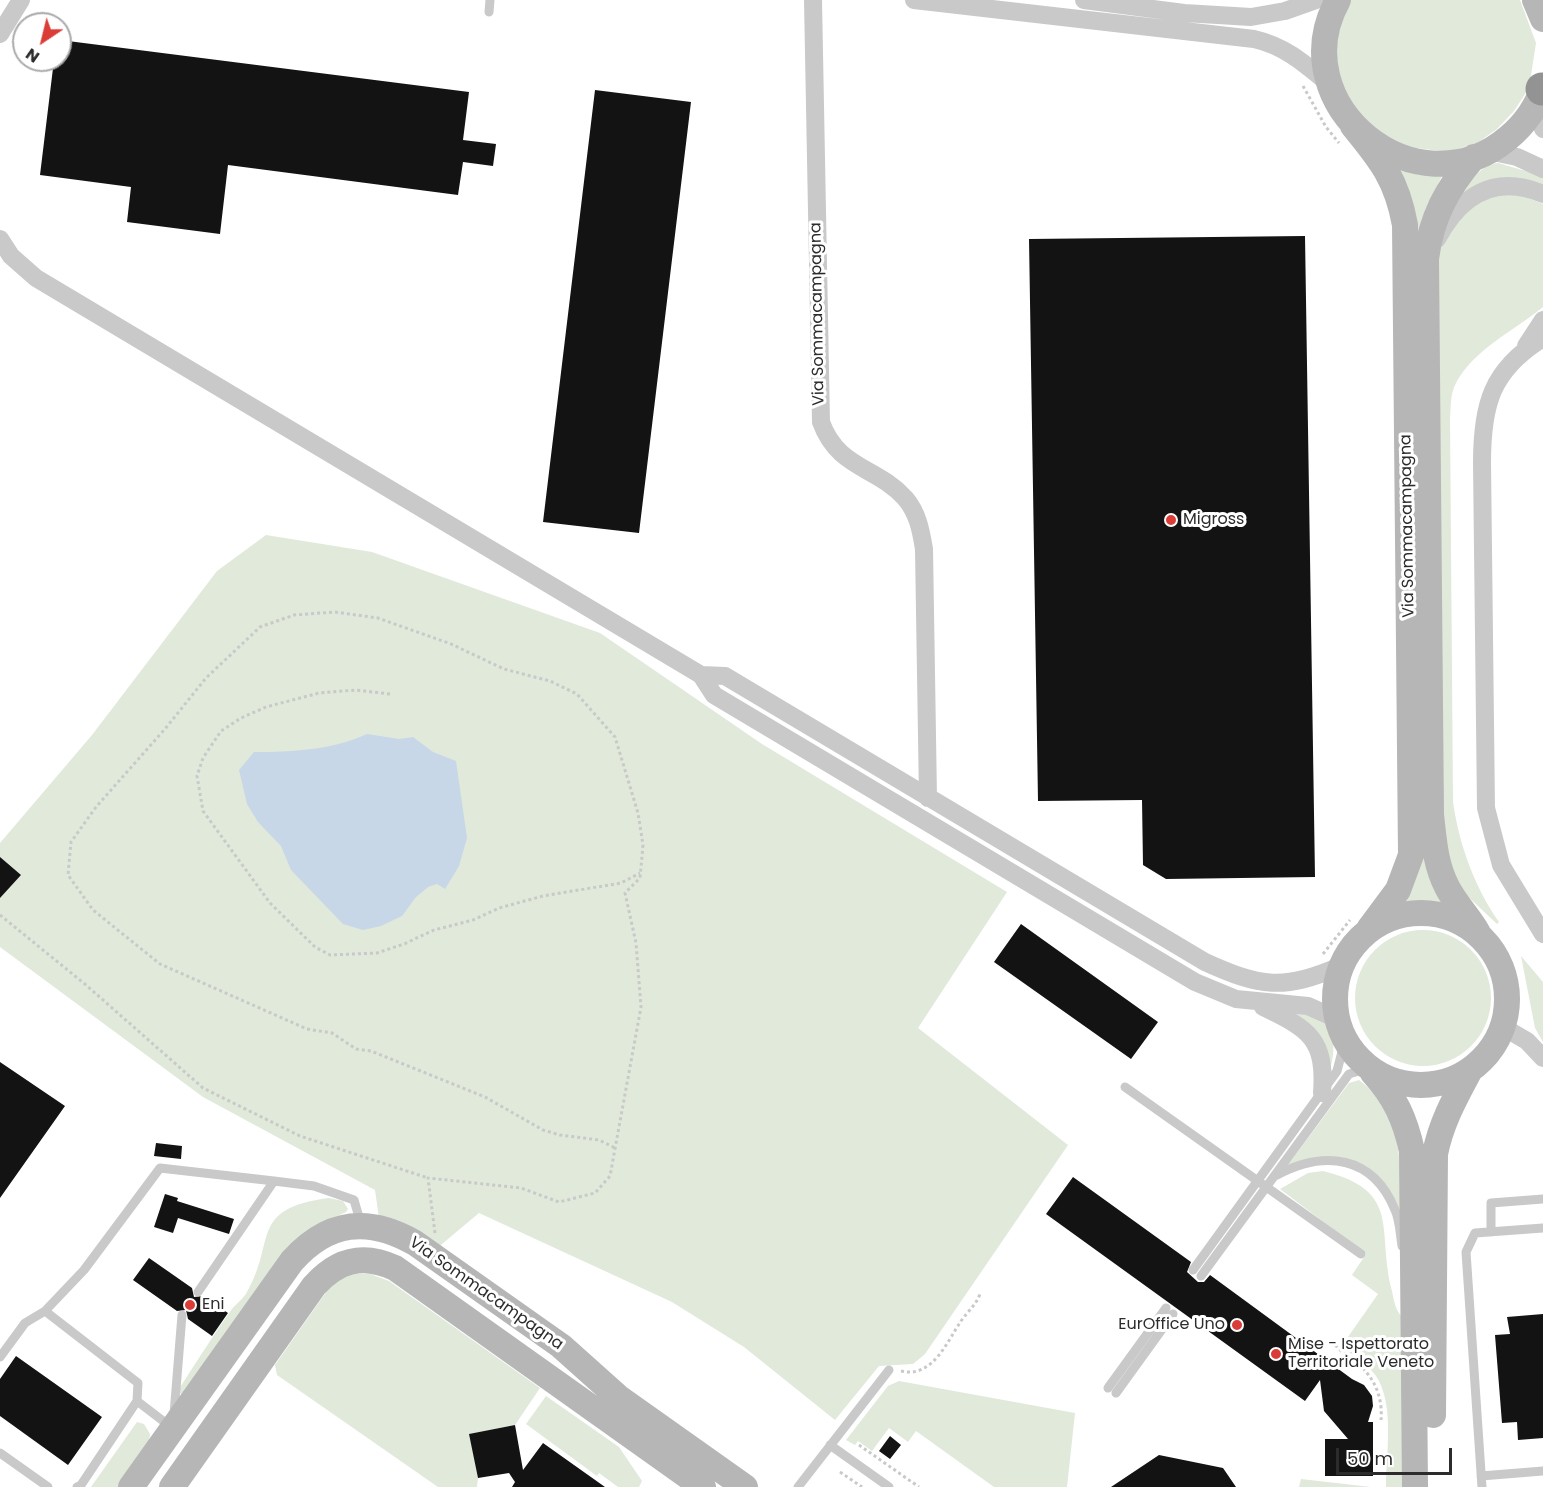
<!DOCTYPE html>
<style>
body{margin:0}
#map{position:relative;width:1543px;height:1487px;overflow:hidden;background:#fff;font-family:Poppins,sans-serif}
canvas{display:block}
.north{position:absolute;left:12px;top:12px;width:60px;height:60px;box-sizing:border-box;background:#fff;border:2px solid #ababab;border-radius:50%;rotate:215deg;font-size:16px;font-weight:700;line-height:24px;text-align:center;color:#2c2c2c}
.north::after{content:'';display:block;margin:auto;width:21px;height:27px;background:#da3d37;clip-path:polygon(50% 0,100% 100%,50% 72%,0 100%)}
.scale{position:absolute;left:1336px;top:1448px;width:116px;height:27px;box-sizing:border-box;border:3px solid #2c2c2c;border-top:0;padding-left:8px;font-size:18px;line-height:21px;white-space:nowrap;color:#2c2c2c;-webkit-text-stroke:4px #fff;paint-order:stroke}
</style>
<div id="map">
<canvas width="1543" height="1487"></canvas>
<div class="north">N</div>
<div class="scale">50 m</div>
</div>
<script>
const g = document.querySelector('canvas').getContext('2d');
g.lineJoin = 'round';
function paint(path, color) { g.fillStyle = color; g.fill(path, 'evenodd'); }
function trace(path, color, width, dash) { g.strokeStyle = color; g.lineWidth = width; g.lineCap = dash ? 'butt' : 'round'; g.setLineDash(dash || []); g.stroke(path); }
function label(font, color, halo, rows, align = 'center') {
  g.font = font + ' Poppins,sans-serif'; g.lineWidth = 6; g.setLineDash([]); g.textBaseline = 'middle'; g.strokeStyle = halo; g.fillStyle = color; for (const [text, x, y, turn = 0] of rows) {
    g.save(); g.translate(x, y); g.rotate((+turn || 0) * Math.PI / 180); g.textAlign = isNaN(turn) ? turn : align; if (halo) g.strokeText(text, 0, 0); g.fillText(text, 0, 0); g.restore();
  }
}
const green = new Path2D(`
 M1348,0H1520L1536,43L1529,88L1514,111L1497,129L1477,143L1448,152L1392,145L1349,107L1334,57L1343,6Z
 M1498,163L1543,176V188L1462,196C1466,181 1483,165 1498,163Z
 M1401,170L1420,175L1442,176L1425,210L1419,230L1445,903L1444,908L1418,906L1401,910L1398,909L1399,171Z
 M1511,191L1543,204V307C1515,330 1473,350 1456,383C1450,394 1451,407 1450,419L1453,802C1459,844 1474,886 1499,922L1497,924L1461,890L1443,848L1434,262L1448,229L1470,203Z
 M266,535L372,552L600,633L762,744L1007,892L918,1028L1068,1145L925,1354L913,1364L879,1366L835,1420L744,1347L672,1302L479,1213L436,1249L379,1218L375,1190L203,1097L0,947V843L92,735L217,571Z
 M1355 998a68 68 0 1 1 136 0a68 68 0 1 1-136 0Z
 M1521,956L1543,982V1042L1535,1028Z
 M1284,1012C1295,1012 1312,1011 1321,1019C1338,1033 1335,1059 1327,1076Z
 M1359,1080C1405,1114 1401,1170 1401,1221C1388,1162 1343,1145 1288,1165L1349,1083Z
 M1323,1171C1403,1191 1376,1229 1392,1291C1394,1301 1395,1309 1402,1317V1487H1386C1386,1454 1394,1411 1379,1381C1372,1367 1354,1355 1341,1347L1378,1294L1352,1275L1366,1254L1280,1189L1308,1173Z
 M329,1198L343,1201L348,1209L346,1212L314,1227L183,1395L180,1393L179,1389L186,1378C201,1355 216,1331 232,1309C237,1303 244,1298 247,1292C277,1240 248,1209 329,1198Z
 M355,1274H370L389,1281L540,1388L515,1425L470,1434L478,1478L477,1487H438L277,1375L275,1365L329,1288L340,1279Z
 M899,1381L1075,1413L1067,1487H994L916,1431L908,1442L889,1428L872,1451L858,1441L855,1445L846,1440L888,1386Z
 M546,1396L619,1447L642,1481L639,1487H618L599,1473L597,1476L526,1424Z
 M137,1422L144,1424L150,1434L149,1442L119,1487H91Z
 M1301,1479L1371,1487H1299Z`);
const water = new Path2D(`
 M367,734L399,739L413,737L433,752L456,761L467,838L459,866L445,889L437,884L428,887L416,897L402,916L381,926L363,930L343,924L291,870L281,846L258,822L247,804L239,770L254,752C292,752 333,750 367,734Z`);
const building = new Path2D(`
 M60,40L469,92L463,140L496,144L493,166L463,162L458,195L228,165L220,234L127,222L131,187L40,175L54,60H60Z
 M595,90L691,102L639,533L543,522Z
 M1305,236L1315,877L1166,879L1143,865L1142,800L1038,801L1029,239Z
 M0,857L21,875L0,898Z
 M1021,924L1158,1022L1131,1059L994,962Z
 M0,1062L65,1106L0,1198Z
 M156,1143L182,1146L181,1159L154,1156Z
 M1073,1177L1191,1262L1187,1272L1198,1282H1204L1210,1275L1352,1379L1364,1385L1372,1396L1373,1406L1368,1422H1373V1476H1325V1439H1348L1324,1411L1320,1380L1305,1401L1046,1214Z
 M165,1194L178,1198L177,1201L234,1219L229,1234L178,1218L173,1233L154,1227Z
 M149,1258L192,1288L194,1297L203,1296L228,1313L212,1336L188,1319L186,1310L177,1311L133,1280Z
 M1543,1314V1438L1518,1440L1517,1422L1502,1423L1495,1335L1510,1334L1507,1317Z
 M16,1356L102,1417L68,1465L0,1416V1379Z
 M515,1425L523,1470L543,1443L605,1487H512L515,1482L509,1473L478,1478L469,1434Z
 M890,1436L901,1445L890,1459L879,1451Z
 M1159,1455L1223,1468L1236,1487H1111Z`);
const path = new Path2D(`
 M1303,86L1326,127L1339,143
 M390,694L356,690L319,693L266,707L241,718L221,731L203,758L197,776L203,811L270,903L315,947L330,955L377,953L404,944L434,930L473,920L499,908L543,896L621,883L640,873
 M0,915L86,985L203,1088L300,1136L428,1178
 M1323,954L1350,920
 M435,1233L428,1178L521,1188L559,1202L595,1193L610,1176L641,1007L636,943L625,893L640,878L643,845L638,813L615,737L577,694L550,681L504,669L451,644L378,618L335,612L294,615L260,627L206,678L165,729L96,807L71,842L68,875L93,910L160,964L307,1029L332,1033L356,1049L371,1051L485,1097L543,1130L560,1135L599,1140L615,1148
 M1332,1340C1337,1349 1344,1353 1352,1359C1373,1374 1383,1395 1381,1420
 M901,1371C932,1379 947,1342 961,1321C968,1311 976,1305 980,1294
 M859,1445L919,1487
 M840,1472L862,1487`);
const lane = new Path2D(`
 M489,12L490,0
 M1125,1087L1361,1254
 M1277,1175C1324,1150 1373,1155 1395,1210C1400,1221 1400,1234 1402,1246
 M1491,1232V1203L1543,1199
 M1193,1270L1337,1071L1344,1044L1341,1033
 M1201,1276L1349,1074L1369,1068
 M198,1292L274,1181L314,1186L354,1200L361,1224
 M45,1311L138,1383L137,1401L171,1427
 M0,1357L25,1323L45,1311L84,1270L160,1168L274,1181
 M1108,1388L1166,1308
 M1116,1393L1173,1314
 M174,1414L182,1315
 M830,1445L889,1487
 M0,1453L48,1487
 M1481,1476L1543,1471
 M77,1487L81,1485L137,1401
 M798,1487L889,1370
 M1482,1487L1466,1252L1475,1233L1543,1228`);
const street = new Path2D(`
 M813,0L821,422C838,469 876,466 905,498C918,513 921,531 924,549L928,798
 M914,0L1254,39C1285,46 1305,64 1329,84
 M1084,0L1184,13L1251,17L1285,11L1316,0
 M0,34L21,0
 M1536,103L1543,129
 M1488,151L1517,157L1543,169
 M0,239L11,256L36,278L701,675
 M1437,239C1460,196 1494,173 1543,194
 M1543,338C1491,370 1482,405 1482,463L1486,808L1501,865L1543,934
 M1526,346L1543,320
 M1263,1007C1309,1029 1326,1039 1322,1093
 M1337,1019L1308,1006L1236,999L1195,982L714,695L701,675L725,676L1205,962C1260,987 1284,991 1340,966
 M1503,1027L1527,1041L1543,1058`);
const secondary = new Path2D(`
 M1338,0C1280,105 1417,215 1508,138C1524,125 1538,106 1543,86
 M1535,0L1543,19
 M1353,126C1381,160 1397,180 1405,225L1411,855L1398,890L1369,929
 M1474,157C1447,188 1431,218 1426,259L1431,815C1434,840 1435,864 1447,887C1455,903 1469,917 1478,933
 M1335 999a86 86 0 1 1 172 0a86 86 0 1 1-172 0Z
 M1373,1073C1395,1097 1405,1119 1412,1151L1415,1487
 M1433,1415L1435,1154C1441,1123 1455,1098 1470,1070
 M131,1487L292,1261C328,1221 368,1216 415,1243L561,1346L618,1397L745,1487
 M172,1487L314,1286C337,1260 363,1253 395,1268L703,1487`);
const highway = new Path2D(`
 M1542,89H1543`);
const markers = [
 [1171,520,6,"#da3d37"],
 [190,1305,6,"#da3d37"],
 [1237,1325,6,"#da3d37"],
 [1276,1354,6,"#da3d37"]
];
const streetNames = [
 ["Via Sommacampagna",818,314,-91],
 ["Via Sommacampagna",1408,526,-91],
 ["Via Sommacampagna",486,1294,35]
];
const poiNames = [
 ["Migross",1183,520],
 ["Eni",202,1305],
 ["EurOffice Uno",1225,1325,"right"],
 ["Mise - Ispettorato",1288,1345],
 ["Territoriale Veneto",1288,1363]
];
paint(green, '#e0e9da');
paint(water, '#c7d7e8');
paint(building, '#131313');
trace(path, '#c9c9c9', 3, [3, 3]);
trace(lane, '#c9c9c9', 9);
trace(street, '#c9c9c9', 18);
trace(secondary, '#b6b6b6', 26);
trace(highway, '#939393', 33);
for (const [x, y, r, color] of markers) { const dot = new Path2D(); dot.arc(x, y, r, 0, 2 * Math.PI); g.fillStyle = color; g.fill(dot); trace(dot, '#fff', 2); }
label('16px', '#2c2c2c', '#fff', streetNames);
label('16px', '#2c2c2c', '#fff', poiNames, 'left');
</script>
